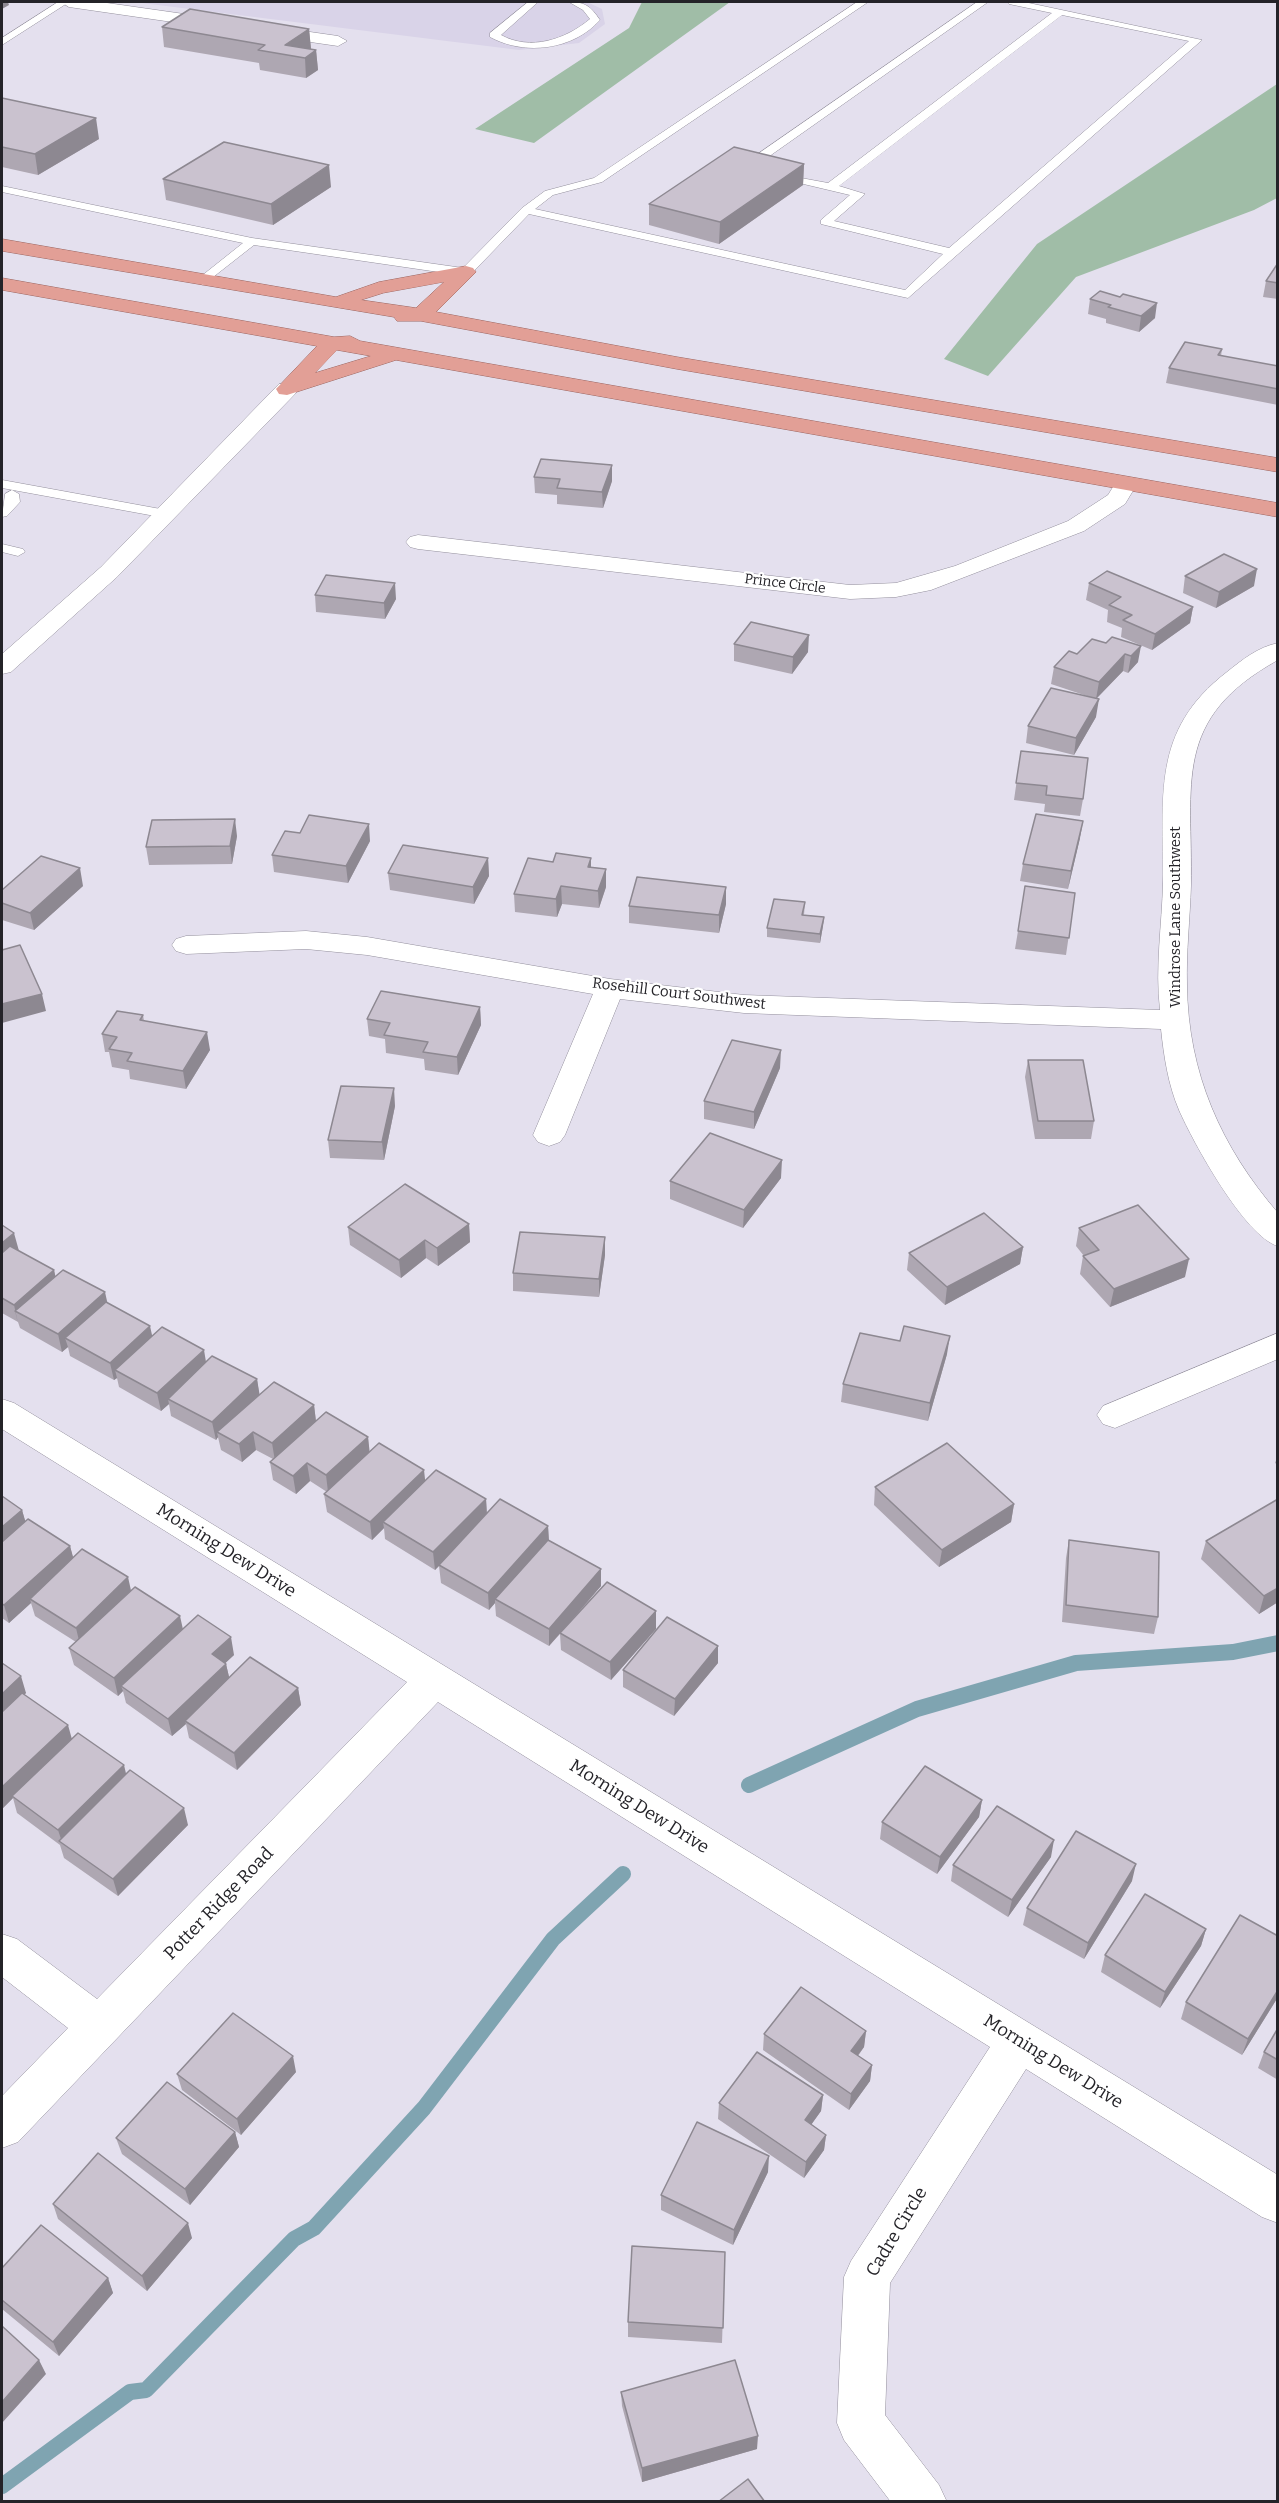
<!DOCTYPE html>
<style>
body{margin:0}
#map{position:relative;width:1279px;height:2503px;overflow:hidden;background:#e4e0ee;font-family:Bitter,serif}
canvas{display:block}
.frame{position:absolute;inset:0;border:3px solid #242328;pointer-events:none}
</style>
<div id="map">
<canvas width="1279" height="2503"></canvas>
<div class="frame"></div>
</div>
<script>
const g = document.querySelector('canvas').getContext('2d');
g.lineJoin = 'round';
function paint(path, color) { g.fillStyle = color; g.fill(path, 'evenodd'); }
function trace(path, color, width, dash) { g.strokeStyle = color; g.lineWidth = width; g.lineCap = dash ? 'butt' : 'round'; g.setLineDash(dash || []); g.stroke(path); }
function label(font, color, halo, rows, align = 'center') {
  g.font = font + ' Bitter,serif'; g.lineWidth = 4.5; g.setLineDash([]); g.textBaseline = 'middle'; g.strokeStyle = halo; g.fillStyle = color; for (const [text, x, y, turn = 0] of rows) {
    g.save(); g.translate(x, y); g.rotate((+turn || 0) * Math.PI / 180); g.textAlign = isNaN(turn) ? turn : align; if (halo) g.strokeText(text, 0, 0); g.fillText(text, 0, 0); g.restore();
  }
}
const built = new Path2D(`
 M134,2H587L602,9L605,24L579,43L519,50Z`);
const forest = new Path2D(`
 M642,2H730L534,143L475,129L629,28Z
 M1277,84V198L1254,210L1076,277L988,376L944,359L1037,244Z`);
const stream = new Path2D(`
 M749,1785L917,1709L1076,1663L1233,1652L1278,1643
 M2,2486L130,2392L146,2390L294,2239L314,2228L424,2108L553,1939L623,1874`);
const service = new Path2D(`
 M58,2H69L2,45V38Z
 M528,2H538L501,35C530,51 565,40 590,19L583,10L569,2C586,2 591,7 600,20C573,50 525,56 490,37V33Z
 M857,2H868L602,182L553,195L535,209L905,290L943,254L821,224V220L850,195L774,177V173L828,183L1052,13L1009,4L1007,2H1024L1202,40L908,298L529,214L470,275L466,276L254,245L203,285L197,281L199,278L243,243L2,192V186L252,238L463,268L522,208L545,191L594,178ZM1062,15L1189,41L949,248L834,221L865,194L839,186Z
 M977,2H988L754,167L753,170L742,169V165Z
 M2,480L166,510L173,514L166,518L2,488Z
 M12,490L19,494L20,502L7,516L2,517L5,494Z
 M2,544L23,549L25,552L18,556L2,552Z`);
const minor = new Path2D(`
 M61,2H100L338,36L347,41L338,46L69,7Z
 M287,383L295,384L298,389L295,394L117,577L11,672L2,674V654L101,567L279,384Z
 M1126,477L1134,479L1137,484L1125,504L1084,531L931,590L896,597L850,599L418,549L410,547L406,542L410,537L418,535L850,585L896,583L955,566L1068,521L1108,495L1118,479Z
 M1278,643V660C1171,719 1193,783 1191,885C1190,918 1186,952 1187,985C1188,1073 1221,1147 1278,1213V1246C1245,1237 1193,1142 1179,1110C1168,1084 1164,1057 1161,1029L744,1013L620,999L565,1135L560,1142L549,1146L538,1142L533,1135L593,994L367,955L306,949L186,954L176,951L172,945L176,939L186,936L306,931L367,937L610,979L744,995L1160,1010C1155,967 1162,925 1163,883C1164,797 1150,731 1227,672C1242,660 1258,647 1278,643Z
 M1278,1333V1359L1115,1428L1103,1424L1097,1415L1103,1406Z
 M2,1399L14,1403L1278,2175V2223L1262,2217L1026,2069L890,2283L885,2415L939,2485L947,2502H891L844,2440L837,2423L844,2277L851,2261L990,2047L438,1702L18,2142L2,2148V2096L68,2028L2,1977V1934L17,1939L97,1999L407,1682L2,1429Z`);
const trunk = new Path2D(`
 M2,239L336,297L379,282L466,266L473,268L476,272L436,312L677,357L1278,458V472L677,369L421,321H397L394,317L2,251ZM444,282L416,308L361,300L383,293Z
 M2,278L334,337L350,336L360,341L1278,503V517L396,360L287,395L279,394L276,389L317,346L2,290ZM337,350L371,356L315,373Z`);
const wall = new Path2D(`
 M162,27L309,29L311,49L316,50L318,70L306,78L260,70L259,63L164,47Z
 M2,98L99,139L38,175L2,167Z
 M804,164L803,185L719,244L649,225V204Z
 M163,179L331,187L273,225L166,200Z
 M1278,263V299L1263,297L1266,281Z
 M1100,291L1155,318L1139,332L1106,323V319L1088,314L1090,299Z
 M1222,349L1221,356L1278,366V405L1166,383L1169,368Z
 M534,477L612,481L603,508L557,504V495L535,493Z
 M1185,576L1254,586L1216,608L1183,593Z
 M1089,583L1193,607L1190,623L1152,650L1121,637L1122,628L1107,622L1108,610L1086,600Z
 M315,595L396,599L385,619L316,612Z
 M1112,637L1138,662L1128,673L1123,671L1096,699L1051,684L1054,667L1077,654L1106,643Z
 M734,644L808,652L792,674L734,661Z
 M1096,717L1074,755L1026,743L1028,726Z
 M1021,751L1083,799L1080,816L1044,812L1045,804L1014,800Z
 M237,836L232,864L149,865L146,847Z
 M1080,838L1068,889L1020,881L1023,864Z
 M370,841L348,883L274,872L272,855Z
 M488,858L489,876L474,904L390,890L388,873Z
 M591,868L606,869V887L599,908L562,904L557,917L515,912L514,894Z
 M83,886L34,930L2,920V890Z
 M726,887V904L719,933L629,923V906Z
 M1075,893L1066,955L1015,949L1018,931Z
 M805,902L804,915L824,917L823,926L820,943L767,937V928Z
 M480,1007L481,1025L458,1075L425,1070L424,1059L386,1053L385,1039L369,1036L367,1019Z
 M143,1015L144,1021L210,1050L186,1089L130,1079L129,1070L112,1067L109,1052H105L102,1034Z
 M1028,1060L1094,1121L1091,1139H1035L1025,1077Z
 M780,1068L754,1129L704,1119V1101Z
 M395,1106L384,1160L330,1158L328,1140Z
 M781,1178L743,1228L670,1199V1181Z
 M469,1224L470,1242L438,1266L426,1258L401,1278L350,1245L348,1227Z
 M2,1225L19,1251L54,1270L55,1276L107,1303L152,1336L206,1362L257,1379L259,1394L314,1405L316,1421L368,1437L369,1452L425,1481L486,1499L487,1514L548,1526L549,1541L601,1569V1586L580,1611H656V1629L611,1680L561,1650L560,1634L549,1646L496,1616L495,1603L489,1610L441,1583L439,1566L435,1570L385,1539L384,1528L372,1540L327,1512L324,1494L327,1492L310,1481L296,1494L273,1480L270,1462L273,1459L256,1450L242,1462L221,1450L218,1437L216,1440L171,1416L169,1404L161,1411L119,1387L117,1378L114,1380L70,1356L68,1347L62,1352L20,1328L18,1322L2,1313Z
 M1079,1228L1185,1277L1110,1307L1080,1274L1083,1256H1084L1076,1246Z
 M605,1237V1255L599,1297L513,1291V1273Z
 M1023,1247L1020,1264L945,1305L907,1270L909,1253Z
 M900,1341L947,1354L928,1421L841,1402L843,1384Z
 M1278,1455V1465L1275,1463Z
 M875,1487L1014,1504L1011,1522L939,1567L874,1505Z
 M2,1496L22,1510L25,1521L70,1546L73,1558L131,1591L183,1629L234,1655L225,1663L226,1664L229,1677L298,1688L301,1705L237,1770L189,1738L186,1724L172,1736L126,1703L123,1691L118,1696L74,1665L69,1648L76,1642L35,1616L31,1603L9,1623L2,1618Z
 M1069,1540L1158,1617L1154,1634L1062,1622L1066,1558Z
 M1206,1541L1278,1602L1259,1614L1201,1559Z
 M2,1663L26,1693L24,1695L72,1739L126,1774L188,1825L118,1896L64,1858L60,1845L17,1813L13,1798L2,1809Z
 M718,1663L674,1716L623,1687V1670Z
 M982,1800L979,1817L937,1874L880,1839L882,1822Z
 M1051,1857L1008,1917L951,1881L953,1865Z
 M1132,1881L1084,1959L1023,1925L1027,1908Z
 M1206,1929L1201,1946L1160,2008L1101,1972L1105,1955Z
 M1278,1936V1997L1242,2055L1181,2019L1186,2002Z
 M1278,2028V2080L1258,2068L1264,2052Z
 M866,2031L864,2047L858,2056L872,2065L870,2081L849,2110L763,2050L764,2034Z
 M296,2072L241,2135L182,2090L177,2074Z
 M823,2095L821,2111L811,2125L826,2135L824,2150L804,2178L718,2119L719,2103Z
 M235,2132L239,2147L190,2205L122,2154L116,2138Z
 M768,2172L733,2245L661,2210V2195Z
 M53,2204L192,2238L147,2291L58,2219Z
 M725,2252L722,2343L628,2337V2322Z
 M2,2268L108,2278L113,2293L59,2356L2,2309Z
 M621,2392L757,2449L642,2482L622,2406Z`);
const shadedWall = new Path2D(`
 M2,2H8L9,5L2,9Z
 M309,29L311,49L285,45Z
 M316,50L318,70L306,78L305,58Z
 M96,118L99,139L38,175L35,154Z
 M804,164L803,185L719,244L720,222Z
 M329,165L331,187L273,225L271,204Z
 M1157,303L1155,318L1139,332L1141,316Z
 M612,465V481L603,508L602,492Z
 M1257,569L1254,586L1216,608L1219,592Z
 M395,583L396,599L385,619L384,603Z
 M1193,607L1190,623L1152,650L1155,634Z
 M809,635L808,652L792,674L793,657Z
 M1141,646L1138,662L1128,673L1131,656Z
 M1125,654L1123,671L1096,699L1099,682Z
 M1099,699L1096,717L1074,755L1076,738Z
 M235,819L237,836L232,864L230,846Z
 M1083,821L1080,838L1068,889L1071,871Z
 M369,824L370,841L348,883L346,866Z
 M488,858L489,876L474,904L473,887Z
 M591,858V875L588,867Z
 M80,868L83,886L34,930L30,913Z
 M606,869V887L599,908L598,891Z
 M561,886L562,904L557,917L556,899Z
 M726,887V904L719,933V915Z
 M824,917L823,926L820,943V934Z
 M42,994L46,1011L2,1023V1004Z
 M480,1007L481,1025L458,1075L457,1057Z
 M207,1032L210,1050L186,1089L183,1071Z
 M781,1050L780,1068L754,1129V1112Z
 M394,1088L395,1106L384,1160L382,1142Z
 M782,1160L781,1178L743,1228L744,1210Z
 M469,1224L470,1242L438,1266L437,1248Z
 M14,1233L19,1251L2,1264V1243Z
 M605,1237V1255L599,1297V1279Z
 M425,1240L426,1258L401,1278L399,1260Z
 M1023,1247L1020,1264L945,1305L947,1287Z
 M1189,1259L1185,1277L1110,1307L1114,1289Z
 M54,1270L58,1288L15,1311L18,1323L14,1305Z
 M105,1292L109,1310L65,1338L68,1347L62,1352L58,1334Z
 M150,1326L154,1344L115,1370L117,1378L114,1380L110,1363Z
 M950,1336L947,1354L928,1421L930,1403Z
 M204,1350L207,1368L168,1399L169,1404L161,1411L157,1393Z
 M257,1379L260,1397L217,1432L218,1437L216,1440L212,1422Z
 M314,1405L316,1422L275,1461L272,1443Z
 M253,1432L256,1450L242,1462L239,1444Z
 M368,1437L370,1455L328,1492L326,1475Z
 M307,1463L310,1481L296,1494L293,1476Z
 M424,1470L426,1488L383,1522L384,1528L372,1540L370,1522Z
 M486,1499L487,1517L435,1570L433,1552Z
 M1014,1504L1011,1522L939,1567L942,1550Z
 M22,1510L27,1527L2,1549V1527Z
 M548,1526L549,1543L495,1599V1603L489,1610L488,1593Z
 M70,1546L75,1564L30,1599L31,1603L9,1623L4,1605Z
 M601,1569V1586L549,1646V1629Z
 M128,1577L132,1595L80,1645L76,1628Z
 M1278,1588V1602L1259,1614L1264,1596Z
 M656,1611V1629L611,1680L610,1662Z
 M180,1616L184,1634L121,1686L123,1691L118,1696L114,1678Z
 M231,1637L234,1655L216,1672L212,1654Z
 M718,1646V1663L674,1716L675,1699Z
 M226,1664L230,1681L185,1721L186,1724L172,1736L168,1719Z
 M21,1676L26,1693L2,1716V1694Z
 M298,1688L301,1705L237,1770L234,1753Z
 M68,1725L73,1743L12,1796L13,1798L2,1809V1787Z
 M124,1765L128,1782L62,1842L58,1830Z
 M982,1800L979,1817L937,1874L940,1857Z
 M184,1808L188,1825L118,1896L113,1879Z
 M1054,1840L1051,1857L1008,1917L1012,1900Z
 M1136,1864L1132,1881L1084,1959L1088,1943Z
 M1206,1929L1201,1946L1160,2008L1165,1992Z
 M1278,1990V1997L1242,2055L1248,2039Z
 M866,2031L864,2047L849,2067L851,2051Z
 M293,2056L296,2072L241,2135L237,2119Z
 M872,2065L870,2081L849,2110L851,2094Z
 M823,2095L821,2111L803,2136L805,2120Z
 M235,2132L239,2147L190,2205L185,2189Z
 M826,2135L824,2150L804,2178L806,2162Z
 M769,2156L768,2172L733,2245L734,2230Z
 M188,2223L192,2238L147,2291L142,2276Z
 M108,2278L113,2293L59,2356L53,2342Z
 M39,2360L46,2374L2,2423V2402Z
 M758,2436L757,2449L642,2482V2468Z`);
const building = new Path2D(`
 M190,9L309,29L285,45L316,50L305,58L258,50L265,45L162,27Z
 M2,98L96,118L35,154L2,147Z
 M224,142L329,165L271,204L163,179Z
 M734,147L804,164L720,222L649,204Z
 M1278,263V283L1266,281Z
 M1100,291L1120,297L1123,294L1157,303L1141,316L1108,307L1111,305L1090,299Z
 M1185,342L1222,349L1218,355L1278,366V389L1169,368Z
 M541,459L612,465L602,492L557,488L560,479L534,477Z
 M1224,554L1257,569L1219,592L1185,576Z
 M1107,571L1193,607L1155,634L1123,620L1132,615L1109,605L1121,597L1089,583Z
 M326,575L395,583L384,603L315,595Z
 M751,622L809,635L793,657L734,644Z
 M1112,637L1141,646L1131,656L1125,654L1099,682L1054,667L1069,651L1077,654L1092,639L1106,643Z
 M1051,688L1099,699L1076,738L1028,726Z
 M1021,751L1088,758L1083,799L1046,795L1047,786L1016,783Z
 M1036,814L1083,821L1071,871L1023,864Z
 M309,815L369,824L346,866L272,855L285,831L300,833Z
 M235,819L230,846L146,847L152,820Z
 M403,845L488,858L473,887L388,873Z
 M556,853L591,858L588,867L606,869L598,891L561,886L556,899L514,894L528,858L553,862Z
 M41,856L80,868L30,913L2,903V890Z
 M637,877L726,887L719,915L629,906Z
 M1025,886L1075,893L1069,938L1018,931Z
 M774,899L805,902L802,915L824,917L820,934L767,928Z
 M20,945L42,994L2,1004V950Z
 M381,991L480,1007L457,1057L423,1052L428,1042L384,1035L390,1023L367,1019Z
 M117,1011L143,1015L140,1020L207,1032L183,1071L127,1061L132,1053L109,1049L117,1037L102,1034Z
 M732,1040L781,1050L754,1112L704,1101Z
 M1028,1060H1083L1094,1121H1038Z
 M341,1086L394,1088L382,1142L328,1140Z
 M710,1133L782,1160L744,1210L670,1181Z
 M405,1184L469,1224L437,1248L425,1240L399,1260L348,1227Z
 M1138,1205L1189,1259L1114,1289L1083,1256L1099,1250L1079,1228Z
 M984,1213L1023,1247L947,1287L909,1253Z
 M2,1225L14,1233L2,1243Z
 M520,1232L605,1237L599,1279L513,1273Z
 M10,1246L54,1270L14,1305L2,1298V1253Z
 M63,1270L105,1292L58,1334L15,1311Z
 M106,1302L150,1326L110,1363L65,1338Z
 M904,1326L950,1336L930,1403L843,1384L860,1333L900,1341Z
 M162,1327L204,1350L157,1393L115,1370Z
 M212,1356L257,1379L212,1422L168,1399Z
 M274,1382L314,1405L272,1443L253,1432L239,1444L217,1432Z
 M326,1412L368,1437L326,1475L307,1463L293,1476L270,1462Z
 M379,1443L424,1470L370,1522L324,1494Z
 M947,1443L1014,1504L942,1550L875,1487Z
 M436,1470L486,1499L433,1552L383,1522Z
 M2,1496L22,1510L2,1527Z
 M500,1499L548,1526L488,1593L439,1565Z
 M1278,1499V1588L1264,1596L1206,1541Z
 M28,1519L70,1546L4,1605L2,1604V1542Z
 M548,1540L601,1569L549,1629L495,1599Z
 M1069,1540L1159,1552L1158,1617L1066,1605Z
 M82,1549L128,1577L76,1628L30,1599Z
 M607,1582L656,1611L610,1662L560,1633Z
 M135,1587L180,1616L114,1678L69,1648Z
 M198,1615L231,1637L212,1654L226,1664L168,1719L121,1686Z
 M667,1617L718,1646L675,1699L623,1670Z
 M250,1657L298,1688L234,1753L185,1721Z
 M2,1663L21,1676L2,1694Z
 M22,1693L68,1725L2,1787V1712Z
 M78,1733L124,1765L58,1830L12,1796Z
 M925,1766L982,1800L940,1857L882,1822Z
 M130,1770L184,1808L113,1879L59,1841Z
 M997,1806L1054,1840L1012,1900L953,1865Z
 M1076,1831L1136,1864L1088,1943L1027,1908Z
 M1145,1894L1206,1929L1165,1992L1105,1955Z
 M1240,1915L1278,1936V1990L1248,2039L1186,2002Z
 M801,1987L866,2031L851,2051L872,2065L851,2094L764,2034Z
 M233,2013L293,2056L237,2119L177,2074Z
 M1278,2028V2060L1264,2052Z
 M757,2052L823,2095L805,2120L826,2135L806,2162L719,2103Z
 M167,2082L235,2132L185,2189L116,2138Z
 M697,2122L769,2156L734,2230L661,2195Z
 M98,2153L188,2223L142,2276L53,2204Z
 M41,2225L108,2278L53,2342L2,2300V2268Z
 M632,2246L725,2252L723,2328L628,2322Z
 M2,2326L39,2360L2,2402Z
 M735,2360L758,2436L642,2468L621,2392Z
 M748,2479L765,2502H718Z`);
const farStreetnames = [
 ["Prince Circle",785,584,7]
];
const streetNames = [
 ["Windrose Lane Southwest",1176,917,-90],
 ["Rosehill Court Southwest",679,994,7]
];
const nearStreetnames = [
 ["Morning Dew Drive",226,1551,32],
 ["Morning Dew Drive",639,1807,32],
 ["Potter Ridge Road",219,1904,-46],
 ["Morning Dew Drive",1053,2062,32],
 ["Cadre Circle",897,2232,-59]
];
paint(built, '#d9d3e8');
paint(forest, '#a0bda7');
trace(stream, '#7fa4b1', 16);
trace(service, '#938f9c', 1);
trace(minor, '#938f9c', 1);
trace(trunk, '#9a645f', 1);
paint(service, '#fff');
paint(minor, '#fff');
paint(trunk, '#e29f96');
paint(wall, '#aea7b2');
paint(shadedWall, '#8d8891');
paint(building, '#cac2cf');
trace(building, '#8d8891', 1.5);
label('14px', '#242328', '#fff', farStreetnames);
label('15px', '#242328', '#fff', streetNames);
label('18px', '#242328', '#fff', nearStreetnames);
</script>
